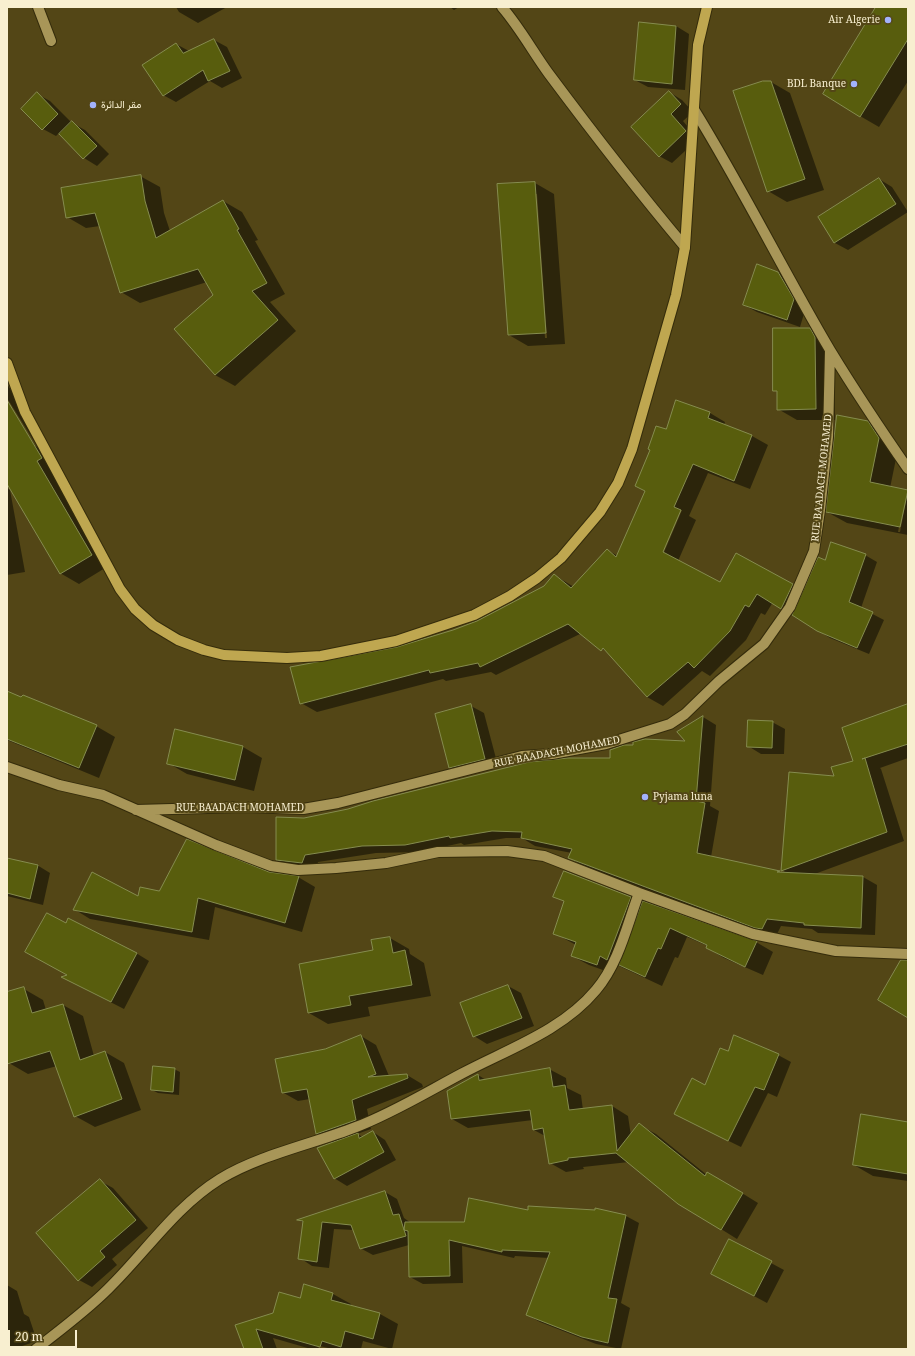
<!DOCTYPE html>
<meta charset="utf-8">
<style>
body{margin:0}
#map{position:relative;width:915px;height:1356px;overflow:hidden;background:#534616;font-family:"Noto Serif",serif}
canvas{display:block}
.frame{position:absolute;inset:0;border:8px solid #f8efd0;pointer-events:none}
.scale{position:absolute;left:8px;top:1330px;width:69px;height:18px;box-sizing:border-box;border:2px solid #f8efd0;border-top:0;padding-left:5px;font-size:12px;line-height:14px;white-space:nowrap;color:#f8efd0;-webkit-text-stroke:3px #534616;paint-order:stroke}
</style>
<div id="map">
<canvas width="915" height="1356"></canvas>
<div class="frame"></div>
<div class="scale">20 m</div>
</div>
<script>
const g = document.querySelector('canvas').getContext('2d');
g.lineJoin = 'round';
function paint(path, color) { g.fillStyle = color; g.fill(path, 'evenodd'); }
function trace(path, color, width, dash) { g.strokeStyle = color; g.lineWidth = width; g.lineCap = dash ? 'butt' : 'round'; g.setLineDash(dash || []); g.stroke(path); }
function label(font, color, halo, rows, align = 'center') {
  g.font = font + ' "Noto Serif",Vazirmatn,serif'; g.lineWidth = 4; g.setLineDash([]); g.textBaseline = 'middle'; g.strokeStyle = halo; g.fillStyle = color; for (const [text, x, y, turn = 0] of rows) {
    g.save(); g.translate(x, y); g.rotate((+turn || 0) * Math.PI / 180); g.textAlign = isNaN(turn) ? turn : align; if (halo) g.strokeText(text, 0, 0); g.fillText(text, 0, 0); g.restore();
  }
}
const shadow = new Path2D(`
 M176,7H227L198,23L179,12Z
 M450,7H459L454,10Z
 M877,7H908V81L879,127L860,116Z
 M676,26L689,34L685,90L648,87L635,80Z
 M214,40L227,47L242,78L222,88L210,81L176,102L163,95L176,44L189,51Z
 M771,82L790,93L824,190L787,202L768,191Z
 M669,92L682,100L693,112L683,121L698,139L672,163L659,156Z
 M37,94L50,101L72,123L85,130L109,154L97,166L84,158L59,133L56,136L43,129Z
 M140,176L160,187L164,213L170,231L223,201L242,212L258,240L255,241L285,294L270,302L296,331L235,386L215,375L214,295L207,282L140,303L121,292L100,226L86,228L67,217Z
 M879,179L892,187L908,212L848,250L835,243L819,217Z
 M535,183L554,194L565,344L528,346L509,335ZM535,194H537L547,338H545Z
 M778,272L791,280L806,307L800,327L757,312L744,305Z
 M810,329L829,341L834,349L835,420H797L778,409V392L774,390Z
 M7,384L52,453L110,565L79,584L60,573L7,483V402L36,447L37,446L7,398Z
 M677,402L710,413L725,422L724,425L752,436L768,445L750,489L708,473L689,516L696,520L678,561L720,583L736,554L804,592L826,561L865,555L877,562L861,608L884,620L869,654L830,638L773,602L765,615L761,613L746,640L710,676L702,671L663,706L647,697L611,655L582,633L496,675L491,672L446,681L443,679L317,712L301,703L398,648L454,631L477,622L544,587L554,575L574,587L607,550L618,556L646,492L636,486L667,431ZM680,510H682L662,557L660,556Z
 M868,422L887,434L898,449L890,488L908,492V535L847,523L827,512ZM905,496H907L900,532H898Z
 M7,488L10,490L25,572L7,575Z
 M7,692L96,726L115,737L99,778L7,740Z
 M908,705V758L880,768L881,769L904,841L812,875L863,877L877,885L875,935L818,933L812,929L781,926L776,936L769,935L583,866L570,858L572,853L535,846L522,838H506L464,845L461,843L420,852L376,853L318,862L316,870L290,867L277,860L304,819L611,759L687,742L703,717L716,725L710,806L719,811L711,857L788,874L782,870L836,777L854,762Z
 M471,706L484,713L498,766L462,775L450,767Z
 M772,722L785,729L784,754H761L748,746Z
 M176,730L243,747L262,758L254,791L187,774L168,763Z
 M7,859L37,865L50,873L43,905L7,896Z
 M275,875L298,877L315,887L302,932L215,907L209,940L90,919L74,909L139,898L160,892Z
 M554,896L630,898L643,905L644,903L756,942L773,952L763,975L724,958L707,948L708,946L687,937L678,958L675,957L662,986L617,965L614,974L589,965L572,956L576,945L554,933L565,902Z
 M66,925L136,953L149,961L124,1009L75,984L69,976Z
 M390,938L409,949L410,954L424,963L431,996L368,1007L370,1016L328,1024L309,1013Z
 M508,986L521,993L534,1026L487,1044L474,1036L461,1004Z
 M24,989L43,1000L46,1010L63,1005L83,1016L94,1056L105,1052L124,1063L141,1110L95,1127L75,1116L57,1066L28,1074L9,1063L7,1058V993Z
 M361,1036L376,1045L389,1076L407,1075L422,1084L423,1087L367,1109L371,1129L357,1134L363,1137L373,1132L385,1140L396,1160L347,1186L334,1178V1143L317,1133L310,1099L298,1101L282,1092L325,1050Z
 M729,1052L778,1055L791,1062L777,1097L768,1093L741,1147L688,1121L705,1086Z
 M174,1069L180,1072L179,1095L158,1093L152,1090Z
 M549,1069L566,1078L567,1088L581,1095L583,1110L612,1106L628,1116L631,1136L639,1125L656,1134L707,1175L724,1182L758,1203L737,1239L721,1229L629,1162L583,1167L584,1169L566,1172L550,1163L545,1136L534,1130L533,1120L468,1128L452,1119L478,1075L486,1080Z
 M908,1123V1181L873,1176L854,1165Z
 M100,1181L113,1188L148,1228L112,1259L117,1265L92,1287L79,1280Z
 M385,1192L397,1199L404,1218L411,1223H465L529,1212L596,1211V1209L626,1216L639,1223L621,1303L630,1308L621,1349L596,1344L540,1322L527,1315L549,1258L515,1256L514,1258L462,1246L463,1283L423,1284L410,1277L409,1245L373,1255L360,1248L354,1230L334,1229L329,1268L312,1266L300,1258L304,1223L299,1220Z
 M730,1241L784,1270L767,1303L726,1281Z
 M7,1285L17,1291L24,1314L29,1317L37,1341L13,1349H7Z
 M333,1294L351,1304L350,1306L380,1314L398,1324L392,1349L363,1341L361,1349H332L316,1345L320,1349H311L273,1338L277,1349H245L237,1326L274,1313L300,1299Z
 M476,1348H518L519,1349H476Z`);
const building = new Path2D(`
 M876,7H908V39L860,117L823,94Z
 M639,22L676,26L672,84L634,80Z
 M214,39L230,71L208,81L203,70L163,96L142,65L176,43L183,53Z
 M763,81H771L805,179L767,192L733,91Z
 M669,91L681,104L671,114L686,131L659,157L631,127Z
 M37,92L58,114L42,130L21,109Z
 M72,121L97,146L83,159L59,134Z
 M141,175L145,201L156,238L223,200L239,229L237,230L267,283L252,291L278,320L215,375L174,329L213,295L198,269L120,293L95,213L66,218L61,188Z
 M879,178L896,204L834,243L818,217Z
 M535,182L546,333L508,335L497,184Z
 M757,264L778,272L794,299L787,320L743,305Z
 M773,328H810L815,337L816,409L777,410V391H773Z
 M7,400L42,458L37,461L92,555L60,574L7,484Z
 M676,400L710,412L708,418L752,435L734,481L693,464L674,507L681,510L663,552L720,582L736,553L793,584L781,609L757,594L749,607L745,605L730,631L694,668L688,662L647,697L603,648L601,651L568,624L480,667L478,663L430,673L429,670L300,704L290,667L397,647L453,630L477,621L544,586L554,574L571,588L607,549L616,557L645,491L635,486L650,450L648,449L656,426L666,429Z
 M837,415L868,421L879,438L870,482L908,490L900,527L826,512Z
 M831,542L866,554L849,602L873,612L857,648L817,631L792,615L818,557L825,560Z
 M7,691L21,697L23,695L97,725L79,768L7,739Z
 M471,704L485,759L449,768L435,714Z
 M908,704V744L862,759L865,758L887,832L781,871L789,772L834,776L831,767L853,761L842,728Z
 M703,716L696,801L705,803L697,853L780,871L777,872L863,876L861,928L804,925V923L767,919L762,929L755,928L568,858L572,849L521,838L522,832L492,831L450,838L449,836L405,845L362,846L305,855L302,863L276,860V817L304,818L348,809L373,801L529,762L568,758H610V750L624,745H633V742L645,739L685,741L677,732Z
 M748,720L773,721L772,748L747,747Z
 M175,729L243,746L235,780L167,764Z
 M187,839L269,872L299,876L285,923L198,898L192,932L73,910L92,872L138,896L140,887L159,891Z
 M7,858L38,865L30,899L7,893Z
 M564,871L631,897L607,960L600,956L597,965L571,956L576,942L553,934L564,901L553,897Z
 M643,901L757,941L745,967L706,948L707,945L670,928L661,949L658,948L645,977L619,965Z
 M47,913L66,923L68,918L137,953L111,1002L61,977L67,975L25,952Z
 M390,937L393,953L405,950L412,985L349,996L351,1005L308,1013L299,964L373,950L371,940Z
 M901,960H908V1018L878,1000Z
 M508,985L522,1018L473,1037L460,1003Z
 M24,987L32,1013L63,1004L80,1060L105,1051L122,1099L74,1117L50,1051L7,1064V992Z
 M361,1035L376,1074L368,1077L407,1074L408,1078L352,1100L356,1120L316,1134L307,1089L282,1093L275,1059L325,1049Z
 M734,1035L779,1054L764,1090L755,1087L728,1141L674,1114L692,1078L705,1085L720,1048L728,1051Z
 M153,1066L175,1068L173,1092L151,1090Z
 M550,1068L553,1087L565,1085L569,1110L612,1105L617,1151L639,1123L705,1176L707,1172L743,1193L721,1230L678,1204L616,1153L568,1158V1160L549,1164L543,1128L533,1130L530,1110L451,1119L447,1091L478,1074L479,1080Z
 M861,1114L908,1122V1174L853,1165Z
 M373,1131L384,1152L334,1179L317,1148L358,1133L359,1138Z
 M100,1179L136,1220L100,1251L105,1257L78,1281L36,1233Z
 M385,1191L393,1215L399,1214L406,1236L360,1249L351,1225L322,1222L317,1262L298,1259L303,1221L297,1220Z
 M469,1198L528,1210V1206L595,1210V1208L626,1215L608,1298L617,1299L608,1343L582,1337L526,1315L550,1252L502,1250V1252L449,1240L450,1276L409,1277L408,1231L404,1230L405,1222H464Z
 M729,1239L772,1261L754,1296L711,1274Z
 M304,1284L333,1293L331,1300L380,1313L373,1339L345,1331L341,1347L322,1341L320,1347L256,1329L263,1349H244L235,1325L273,1313L279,1292L300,1298Z`);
const minor = new Path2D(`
 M38,7L51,41
 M502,7C520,28 533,52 549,74C593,133 638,191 685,247
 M695,111C743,189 784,272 830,350C855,391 881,430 908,469
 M7,767L59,785L103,795L216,845L271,866L298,870L336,868L386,863L438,852L507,851L544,856L639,893L753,934L836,951L908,954
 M136,810L244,807L303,809L338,803L522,756L552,754L606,744L670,724L685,714L719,681L764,644L790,607L814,551L820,510L828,437L830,350
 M36,1349C60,1330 86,1311 108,1289C145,1253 175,1207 220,1179C259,1155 313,1144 356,1127C391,1114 427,1092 461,1074C508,1049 562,1031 596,990C619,963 627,925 639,893`);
const major = new Path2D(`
 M7,363L25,412L120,589L135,609L153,625L178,640L204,650L224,655L287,658L321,656L396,641L474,615L510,596L537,578L561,558L600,512L618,483L632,449L676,295L685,247L698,45L707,7`);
const markers = [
 [888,20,4,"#a2b2fd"],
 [854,84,4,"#a2b2fd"],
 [93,105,4,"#a2b2fd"],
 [645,797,4,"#a2b2fd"]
];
const poiNames = [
 ["Air Algerie",880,20],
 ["BDL Banque",846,84],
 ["مقر الدائرة",101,105,"left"],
 ["Pyjama luna",653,797,"left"]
];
const streetNames = [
 ["RUE BAADACH MOHAMED",822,478,-84],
 ["RUE BAADACH MOHAMED",557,752,-11],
 ["RUE BAADACH MOHAMED",240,808]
];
paint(shadow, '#0007');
paint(building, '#585d0d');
trace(building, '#858c4f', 1);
trace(minor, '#352c0b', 12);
trace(major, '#352c0b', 12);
trace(minor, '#a89658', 10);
trace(major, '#bfa750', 10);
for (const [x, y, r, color] of markers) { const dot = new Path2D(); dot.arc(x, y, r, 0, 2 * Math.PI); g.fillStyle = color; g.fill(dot); trace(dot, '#534616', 1.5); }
label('10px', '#f8efd0', '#534616', poiNames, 'right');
label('10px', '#f8efd0', '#534616', streetNames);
</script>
